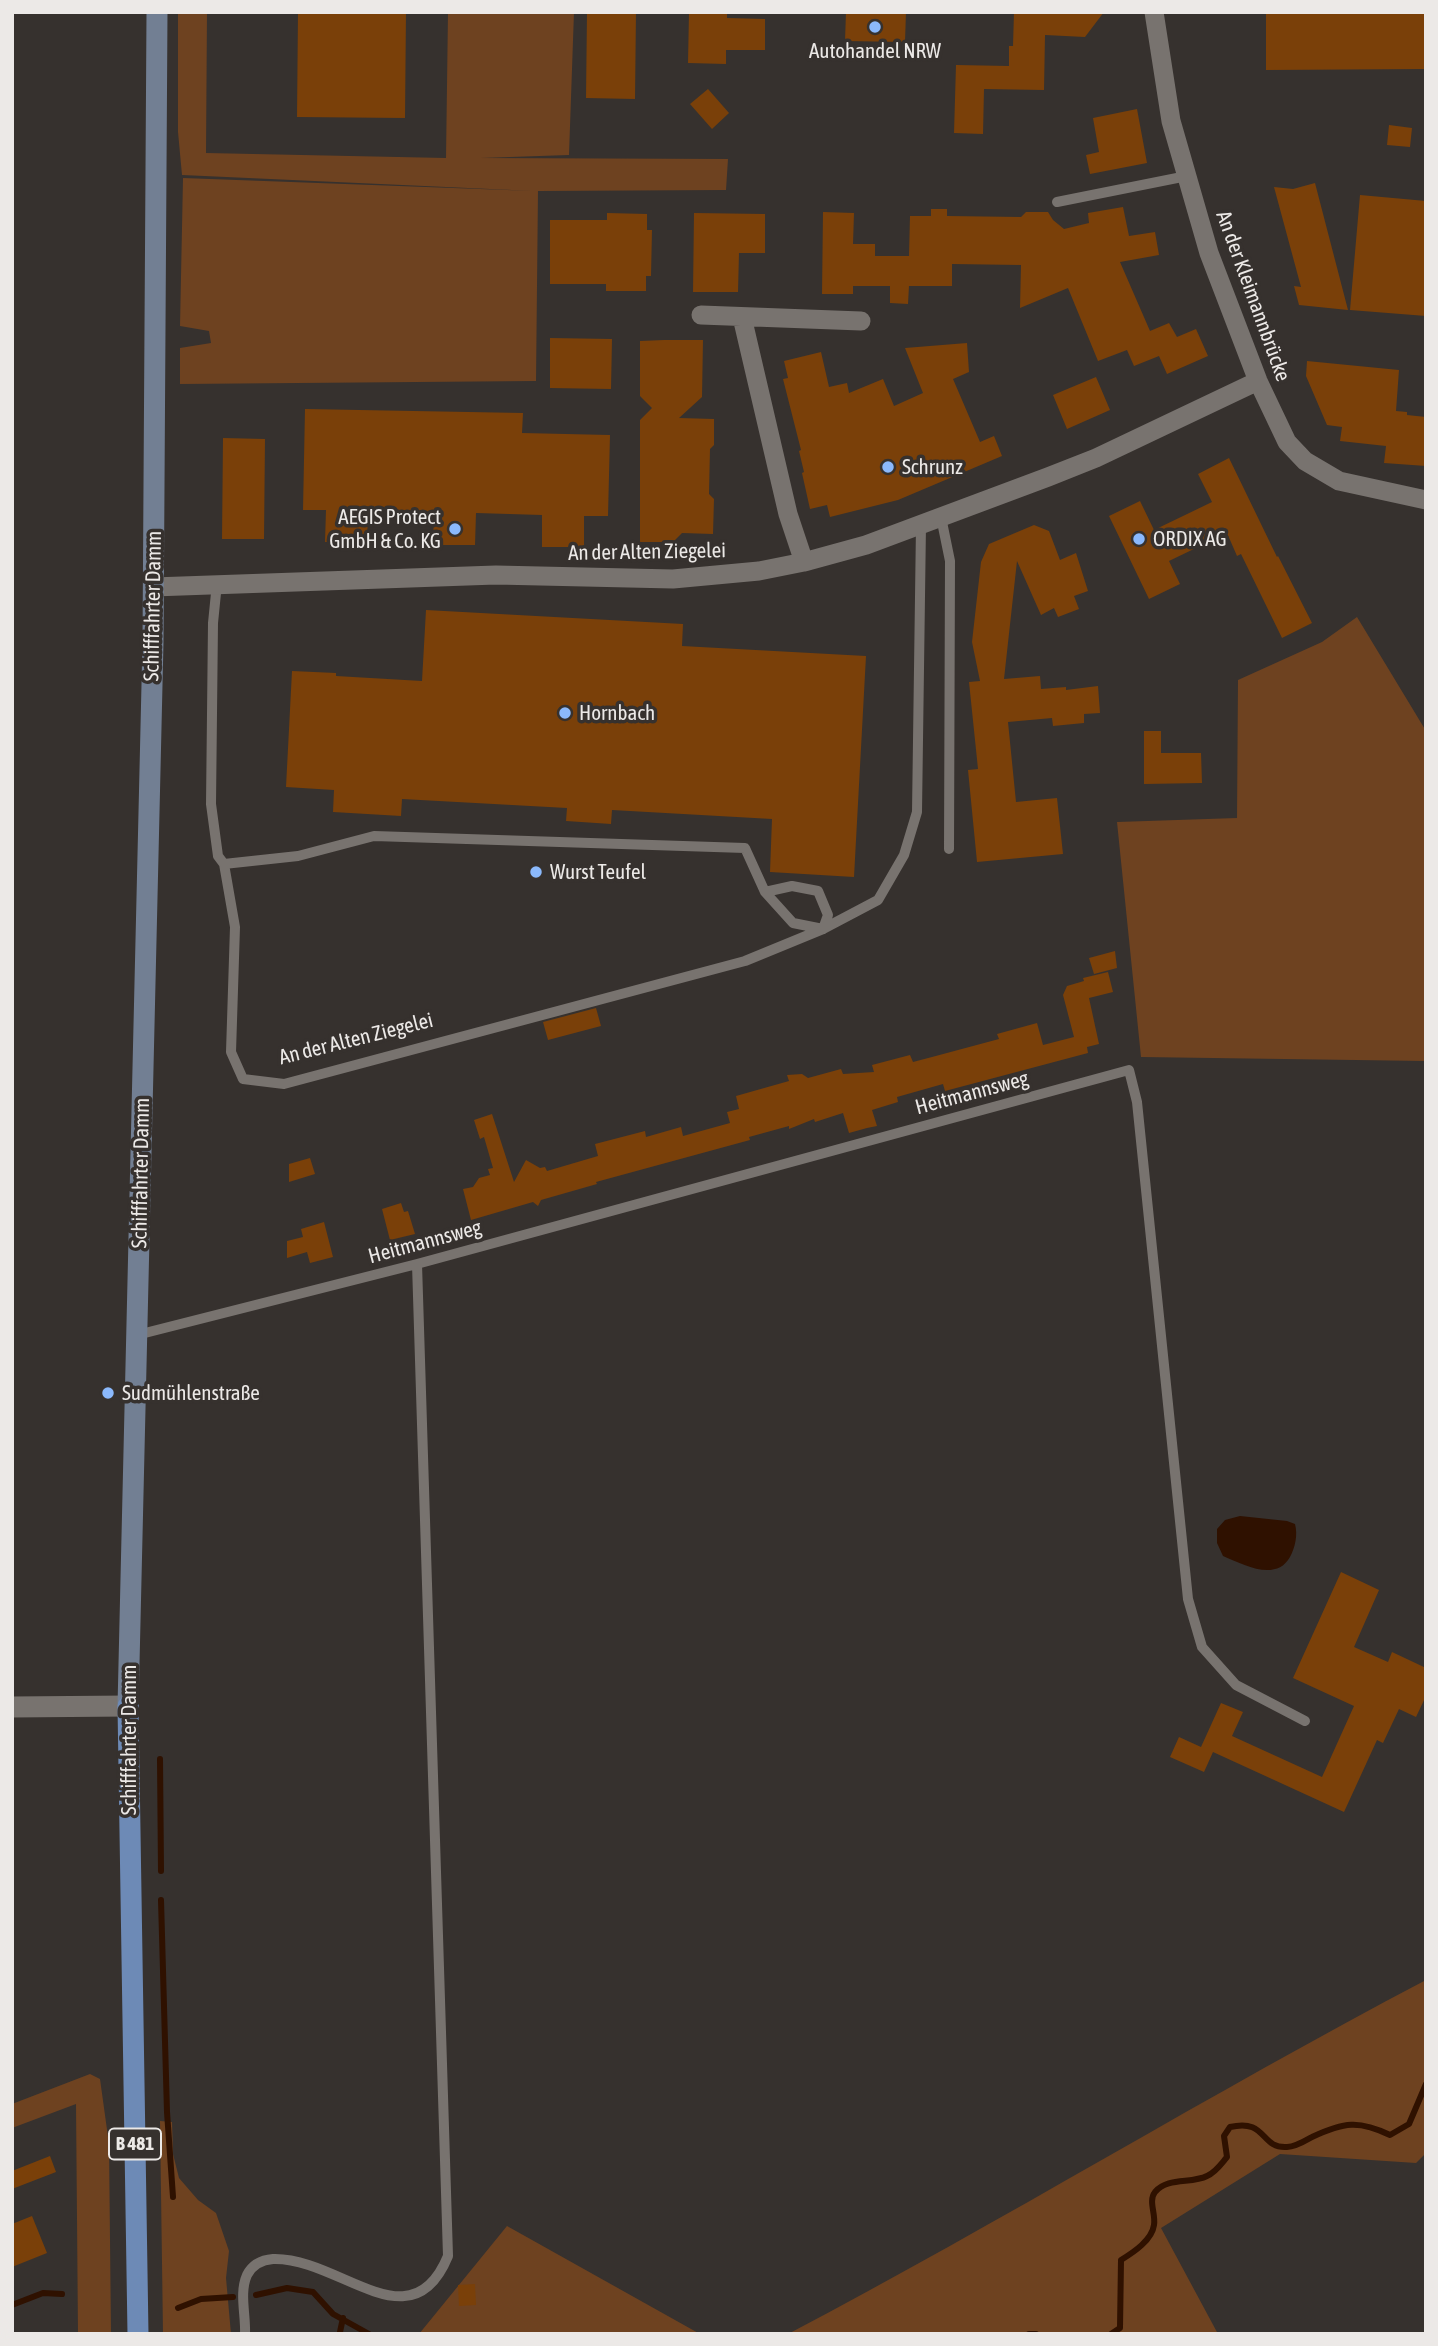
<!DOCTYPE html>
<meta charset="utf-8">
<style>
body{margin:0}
#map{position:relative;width:1438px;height:2346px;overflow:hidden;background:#36312e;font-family:"Asap Condensed",sans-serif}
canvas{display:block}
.frame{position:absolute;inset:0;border:14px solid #ece9e7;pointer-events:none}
</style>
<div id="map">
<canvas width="1438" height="2346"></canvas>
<div class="frame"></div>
</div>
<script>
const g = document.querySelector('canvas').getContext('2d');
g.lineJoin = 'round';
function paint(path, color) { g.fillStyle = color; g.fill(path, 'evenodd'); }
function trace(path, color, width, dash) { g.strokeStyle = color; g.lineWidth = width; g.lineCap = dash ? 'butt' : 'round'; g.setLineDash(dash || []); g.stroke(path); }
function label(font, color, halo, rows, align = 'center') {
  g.font = font + ' "Asap Condensed",sans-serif'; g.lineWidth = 7; g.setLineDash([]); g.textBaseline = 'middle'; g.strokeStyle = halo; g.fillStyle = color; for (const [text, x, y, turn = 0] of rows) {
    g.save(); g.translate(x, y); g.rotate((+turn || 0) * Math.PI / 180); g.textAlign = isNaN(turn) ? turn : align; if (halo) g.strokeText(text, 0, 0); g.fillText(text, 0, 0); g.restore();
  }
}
const green = new Path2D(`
 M178,12H207L206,153L446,158L448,12H574L569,155L481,158L728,159L726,190L538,191L536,381L180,384V348L211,343L209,331L180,326L183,178L534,191L182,175L178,132Z
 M1357,617L1426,731V1061L1141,1057L1117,822L1237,818L1238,680L1322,642Z
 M1426,1980V2153L1416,2163L1280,2154L1161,2228L1218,2334H788C1003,2221 1211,2093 1426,1980Z
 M90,2074L100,2079L109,2144L111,2334H78L76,2104L12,2128V2104Z
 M160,2121L172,2122L173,2154L179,2178L198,2200L216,2213L229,2251L226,2278L231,2334H163Z
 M507,2226L700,2334H419Z`);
const water = new Path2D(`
 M1240,1516L1287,1521L1295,1524C1298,1535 1295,1548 1290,1557C1276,1582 1244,1565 1223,1556L1217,1543V1529L1225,1520Z`);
const stream = new Path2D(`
 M160,1759L161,1871
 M161,1900L167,2112L173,2197
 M256,2295L287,2288L313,2292L333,2314L369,2334
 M12,2305L43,2293L62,2294
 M178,2308L201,2299L233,2297
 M340,2332L343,2318
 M1029,2334H1036
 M1111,2334L1120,2328L1121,2260C1134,2252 1152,2240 1154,2225C1156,2214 1148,2201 1155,2192C1168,2177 1191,2184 1207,2176C1216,2172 1221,2164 1227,2157L1224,2136L1230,2127C1267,2118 1260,2149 1287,2147C1295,2147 1305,2141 1312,2137C1344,2122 1359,2120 1390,2135L1409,2124L1426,2084`);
const building = new Path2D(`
 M298,12H406L405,118L297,117Z
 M587,12H636L635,99L586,98Z
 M689,12H727V18L765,19V50H726V64L688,63Z
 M846,12H906L905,42L845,41Z
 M1014,12H1104L1085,37L1045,35L1044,90L984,89L983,134L954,133L956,65L1009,66V46H1013Z
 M1266,12H1426V69L1266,70Z
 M708,89L729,113L712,129L690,104Z
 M1137,109L1147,163L1090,174L1086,155L1099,152L1093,118Z
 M1389,125L1412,128L1410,147L1387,145Z
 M1315,183L1348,310L1299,305L1294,286L1301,287L1274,187L1293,189Z
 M1360,195L1426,201V316L1350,310Z
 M1123,207L1129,236L1155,232L1159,255L1120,262L1150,331L1169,323L1177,337L1196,329L1208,356L1167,374L1159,356L1134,366L1127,350L1098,361L1068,288L1020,308L1021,265L952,264V286H909L908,304L890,303V286H853V294H822L823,212L854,213L853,244H875V256H909L910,216H931V209H947V216L1021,217L1026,212H1048L1053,220L1064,229L1089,223L1088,213Z
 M607,213L647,214V230H652L651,276H646V291H606V284H550V220H607Z
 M694,213L765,214V253H739L738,292H693Z
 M550,338L612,339L611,389L550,388Z
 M664,340H703L702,397L679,418L714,419V445L710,449L709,494L714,499L713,534L682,533L673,542H640V420L652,408L640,396V341Z
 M967,343L969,372L953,379L980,442L994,436L1002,456L898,500L830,517L827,505L810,509L802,473L804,472L799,451L801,450L783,379L788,378L784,361L821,352L829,387L847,383L849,393L883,379L894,406L923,393L905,348Z
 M1307,361L1399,370L1396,411L1407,412V415L1426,417V466L1384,463L1386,446L1340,441L1342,427L1327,425L1306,376Z
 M1096,377L1110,410L1067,429L1053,395Z
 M305,409L523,413L522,433L610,435L608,516H584V547H542V515L476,513L475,545H433L434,512L368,511L367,543L325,542L326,510H303Z
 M223,438L265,439L264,539H222Z
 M1229,458L1277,557L1278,556L1312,623L1282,638L1241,554L1237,556L1227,533L1169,561L1180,584L1149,599L1109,516L1140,501L1154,530L1212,502L1198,474Z
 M1034,525L1049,531L1060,560L1076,553L1088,591L1074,596L1079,609L1058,617L1054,608L1041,615L1017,561L1004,679L1040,676L1041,689L1066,687V690L1098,686L1100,713L1084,714V723L1053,726L1052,718L1008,722L1016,802L1057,798L1063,854L977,862L968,770L978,769L969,682L980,681L972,642L981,562L989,544Z
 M426,610L683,624L682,646L866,656L854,877L770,872L772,819L612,810L611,824L566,821L567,808L402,799L401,816L333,812L334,790L286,787L292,671L336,673V676L422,681Z
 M1144,731H1161V753H1201L1202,783L1144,784Z
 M1115,951L1117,968L1094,974L1089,958Z
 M1108,972L1113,992L1089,998L1099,1044L1087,1047L1088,1053L945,1091L943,1084L897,1097L898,1102L872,1110L877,1126L867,1128L849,1133L843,1113L815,1122L814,1119L789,1129V1126L749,1137L750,1140L596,1182L597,1184L541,1200L538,1206L533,1202L471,1220L463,1189L473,1187L479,1178L490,1175L488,1169L493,1168L484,1137L480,1139L474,1120L492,1114L514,1182L526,1160L540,1168L545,1167L547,1171L598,1156L595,1144L645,1131L646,1137L681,1127L683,1136L730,1123L727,1112L739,1109L736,1096L789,1081L787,1075L802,1074L808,1078L841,1069L843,1074L874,1072L872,1065L910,1055L913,1062L932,1057L999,1039L997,1034L1037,1023L1043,1045L1074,1037L1063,995L1067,986L1084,981L1083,978Z
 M596,1008L601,1026L548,1040L543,1022Z
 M310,1158L315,1174L289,1182V1164Z
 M401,1203L404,1212L408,1211L415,1234L390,1240L382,1209Z
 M324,1222L333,1257L310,1263L307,1252L287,1258V1241L303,1237L301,1229Z
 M1341,1572L1379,1590L1354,1647L1388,1662L1392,1652L1426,1668V1696L1416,1717L1399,1709L1383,1743L1377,1740L1344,1812L1213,1752L1204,1772L1170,1757L1179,1737L1201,1747L1221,1703L1243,1712L1232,1736L1322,1777L1354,1706L1293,1678Z
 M50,2156L56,2172L12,2189V2171Z
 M32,2216L47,2253L12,2267V2224Z
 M475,2284L476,2305L459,2306L458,2285Z`);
const service = new Path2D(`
 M1057,202L1187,176
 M941,517L950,561L949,849
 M217,583L213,623L211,804L218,856L224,864
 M765,892L792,886L818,891L828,915L823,929L793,923L765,892L745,848L374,836L298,856L224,864L235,927L231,1052L243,1079L284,1084L745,961L823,929L878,900L904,855L917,812L921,525
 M137,1335L417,1264L1129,1070L1137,1102L1188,1599L1202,1647L1236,1685L1305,1721
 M245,2334C246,2315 239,2293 247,2275C252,2265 261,2260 273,2259C340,2257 411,2346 448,2256L417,1264`);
const minor = new Path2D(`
 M1154,12L1171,121L1209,253L1258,381L1287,442L1305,461L1339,481L1426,500
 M701,315L861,321
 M742,317L788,514L804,562
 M153,587L496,575L673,579L759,571L804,562L866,545L1048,477L1096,458L1258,381`);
const tertiary = new Path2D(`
 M12,1707L128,1706`);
const secondary = new Path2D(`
 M128,1706L153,642L157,12`);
const primary = new Path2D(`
 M128,1706L138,2334`);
const markers = [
 [875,27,7,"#8bb9fc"],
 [888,467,7,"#8bb9fc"],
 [455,529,7,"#8bb9fc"],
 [1139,539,7,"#8bb9fc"],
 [565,713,7,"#8bb9fc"],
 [536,872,7,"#8bb9fc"],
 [108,1393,7,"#8bb9fc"]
];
const shields = [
 [135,2144,52]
];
const shieldNames = [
 ["B 481",135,2144]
];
const poiNames = [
 ["Autohandel NRW",875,51,"center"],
 ["Schrunz",902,467],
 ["AEGIS Protect",441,517,"right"],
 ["GmbH & Co. KG",441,541,"right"],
 ["ORDIX AG",1153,539],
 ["Hornbach",579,713],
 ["Wurst Teufel",550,872],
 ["Sudmühlenstraße",122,1393]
];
const streetNames = [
 ["An der Kleimannbrücke",1253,296,70],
 ["An der Alten Ziegelei",647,552,-1],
 ["Schifffahrter Damm",153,606,-89],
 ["An der Alten Ziegelei",356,1039,-14],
 ["Heitmannsweg",972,1093,-15],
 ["Schifffahrter Damm",141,1173,-89],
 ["Heitmannsweg",425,1242,-15],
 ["Schifffahrter Damm",129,1740,-90]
];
paint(green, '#6e4220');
paint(water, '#2f1100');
trace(stream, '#2f1100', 6);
paint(building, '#7a4009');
trace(service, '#78736f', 10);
trace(minor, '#78736f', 19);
trace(tertiary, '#78736f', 21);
trace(secondary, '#727f93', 21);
trace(primary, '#6d8ab6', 21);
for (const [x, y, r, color] of markers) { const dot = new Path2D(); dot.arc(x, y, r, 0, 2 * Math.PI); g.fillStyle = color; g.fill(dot); trace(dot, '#36312e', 2.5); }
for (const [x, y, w] of shields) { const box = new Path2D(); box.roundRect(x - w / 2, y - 15.5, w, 31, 5); g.fillStyle = '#36312e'; g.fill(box); trace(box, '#ece9e7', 2); }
label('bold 19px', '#ece9e7', null, shieldNames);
label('21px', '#ece9e7', '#36312e', poiNames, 'left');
label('21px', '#ece9e7', '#36312e', streetNames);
</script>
